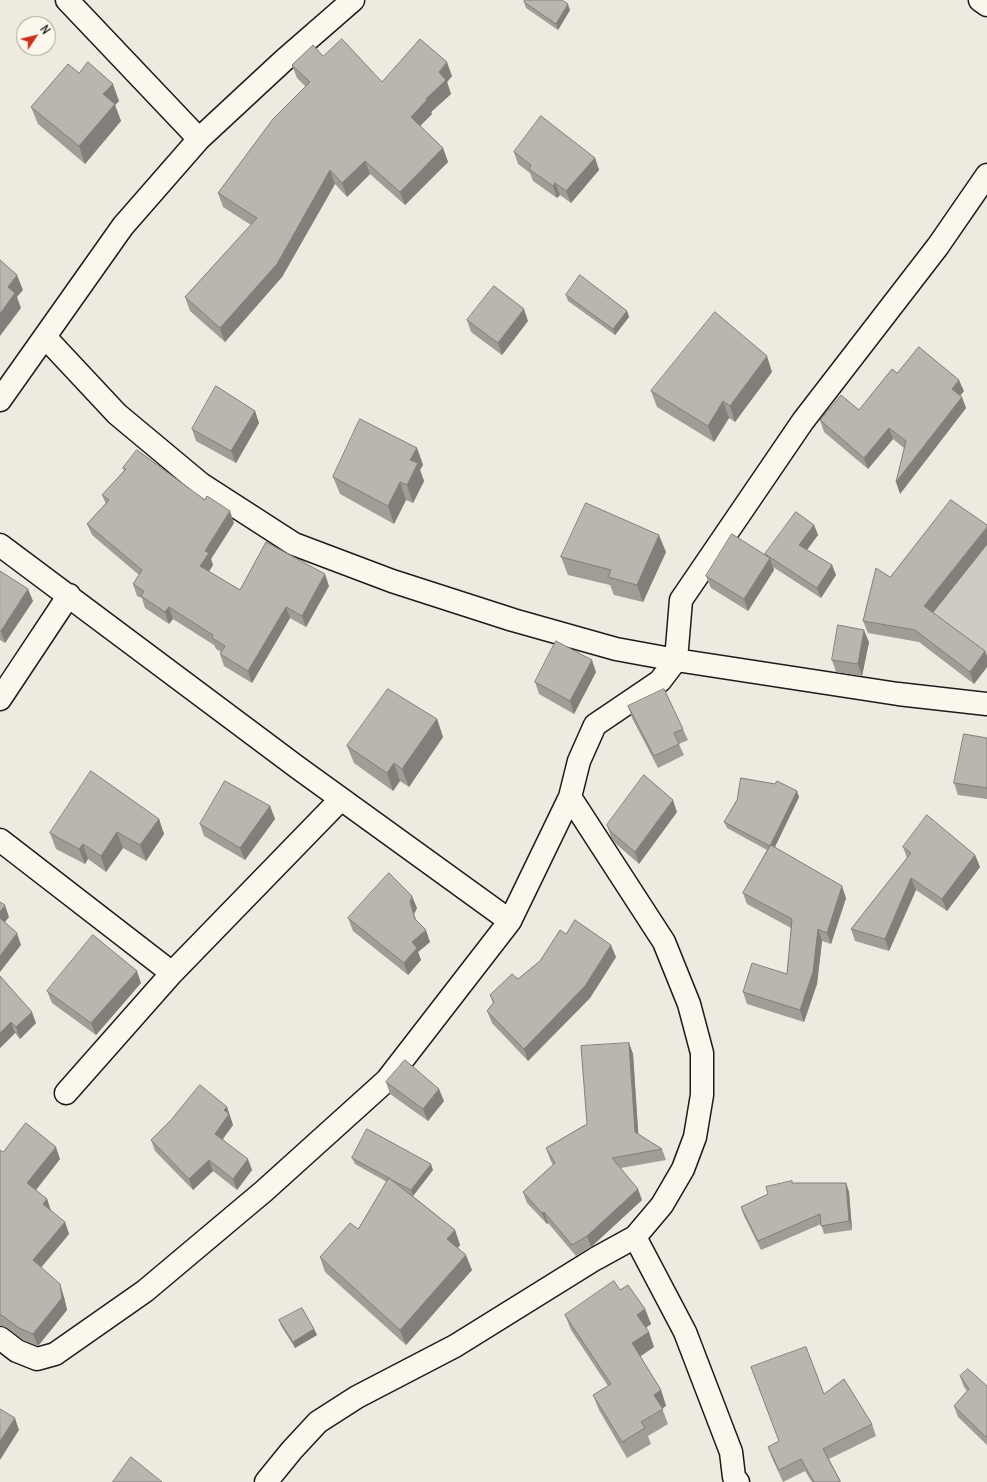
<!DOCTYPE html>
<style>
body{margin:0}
#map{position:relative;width:987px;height:1482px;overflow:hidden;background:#eeeadf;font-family:Delius,sans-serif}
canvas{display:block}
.north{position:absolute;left:16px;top:16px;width:40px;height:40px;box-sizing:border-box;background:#fbf7ec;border:1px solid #a29f99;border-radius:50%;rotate:55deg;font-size:11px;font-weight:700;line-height:16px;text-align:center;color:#1c1c1c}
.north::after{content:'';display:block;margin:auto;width:14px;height:18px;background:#c8321e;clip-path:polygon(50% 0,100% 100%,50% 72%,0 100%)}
</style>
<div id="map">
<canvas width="987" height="1482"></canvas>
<div class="north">N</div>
</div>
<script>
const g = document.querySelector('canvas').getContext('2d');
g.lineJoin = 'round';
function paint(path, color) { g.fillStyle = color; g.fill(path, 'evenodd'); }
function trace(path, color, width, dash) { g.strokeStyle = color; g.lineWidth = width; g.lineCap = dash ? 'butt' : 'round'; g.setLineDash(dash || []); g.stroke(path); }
const green = new Path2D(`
 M987,534V658L926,616Z`);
const street = new Path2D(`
 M67,0L199,139
 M980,0L987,5
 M45,337L117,414L201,484L294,544L392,581L513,620L616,649L676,660L898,694L987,704
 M0,400L123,226L199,139L283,61L353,0
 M0,545L297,767L510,921L570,797L579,761L595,725L660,681L676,660L681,600L803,421L938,246L987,175
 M0,699L69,595
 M0,840L172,973
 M66,1093L172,973L341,799
 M635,1237L685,1332L731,1452L734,1477L738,1482
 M0,1338L17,1351L37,1359L55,1354L145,1291L264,1191L387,1080L510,921
 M266,1482L292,1450L318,1422L357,1397L455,1346L595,1259L635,1237L662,1205L683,1169L695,1137L702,1095V1053L689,1004L664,942L570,797`);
const wall = new Path2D(`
 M524,2L570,10L558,30L526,8Z
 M323,56L382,82L452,76L447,82L451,94L431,112L432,114L420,126L443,148L448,162L405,205L370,174L347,197L335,184L282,277L225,342L190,311L185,297L251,225L223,207L218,193L306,87L297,78L292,65Z
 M79,73L119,101L115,105L121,121L85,164L38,124L31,107Z
 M514,152L595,158L599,170L571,203L560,195L557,198L533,181L530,173L518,164Z
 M566,295L627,311L629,317L615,335L568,301Z
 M467,320L528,321L502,355L471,332Z
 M772,372L735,422L729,418L714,442L657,407L651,391Z
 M897,373L964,391L960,395L966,408L900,494L904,448L893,439L868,469L824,432L820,420L859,410Z
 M255,411L259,423L236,463L196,441L192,429Z
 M417,448L423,465L420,470L424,481L413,503L406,500L394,524L340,494L333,477Z
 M123,468L234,523L211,559L213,565L209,571L240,590L329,586L306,627L290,618L252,683L224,666L220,654L221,652L216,649L214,645L173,619L169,624L145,608L142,598L137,596L133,584L139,575L92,535L87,524L106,504L102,495L124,471Z
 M814,525L818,535L807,550L832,565L836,575L821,598L773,567L774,570L748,611L711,588L706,576L766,556L765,554Z
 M666,552L643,602L614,595L610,585L568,575L561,557Z
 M0,571L33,601L5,643L0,640Z
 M933,613L985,651L987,656V667L974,684L919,642L868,633L863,621Z
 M869,642L862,676L836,672L832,660Z
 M596,672L574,714L539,694L535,682Z
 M628,706L683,729L688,740L679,744L684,755L658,768L632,718Z
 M437,719L443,737L409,787L400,781L393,791L354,763L347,746Z
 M987,738V799L958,795L954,783Z
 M799,797L775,847L846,898L831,944L822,941L817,984L804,1022L747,1004L743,992L787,974L791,928L747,904L743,893L767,850L727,828L724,822L737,800Z
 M270,806L275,819L245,860L204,836L200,824Z
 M677,812L639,864L615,843L611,837L607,825Z
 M159,819L164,834L146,861L123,848L106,872L88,859L85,864L56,849L50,833Z
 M903,847L975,855L980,867L947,911L916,890L889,951L855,941L851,929L907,858Z
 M417,908L414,914L416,920L430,942L418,952L421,960L408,975L353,931L348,918Z
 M566,934L616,957L590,998L528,1061L492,1023L487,1011L493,1003L490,995L518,979L540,961Z
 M0,976L36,1023L20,1039L15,1033L0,1048Z
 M141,983L96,1035L52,1003L47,991Z
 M629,1043L633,1054L638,1134L662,1149L666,1160L621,1168L642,1200L591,1247L576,1256L548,1223L547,1224L527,1203L523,1192L553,1165L550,1159L546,1148L587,1124Z
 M386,1082L444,1101L428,1121L390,1094Z
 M227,1107L233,1125L223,1139L252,1170L237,1190L213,1171L193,1190L155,1151L151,1140Z
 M0,1150L3,1152L60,1159L36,1190L47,1199L51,1211L65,1222L69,1234L41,1268L64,1297L67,1310L38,1346L23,1340L7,1328L2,1326H0Z
 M352,1158L433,1170L413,1196L455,1230L460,1245L458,1248L472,1270L406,1345L325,1272L320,1257L358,1229L387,1182L355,1164Z
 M793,1183H846L849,1192L852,1230L824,1234L821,1224L761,1250L744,1216L741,1207Z
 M620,1290L645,1309L651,1324L646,1328L654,1347L640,1356L661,1390L666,1406L662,1408L668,1424L648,1436L651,1444L627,1458L599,1410L593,1395L608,1386L571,1330L565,1315Z
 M279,1320L314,1329L317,1335L295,1348L281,1326Z
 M960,1376L987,1386V1445L958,1417L954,1406L967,1391L964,1387Z
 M872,1424L876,1436L829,1459L841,1482H812L805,1471L783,1482L772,1458L768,1447L779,1441Z`);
const shadedWall = new Path2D(`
 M568,4L570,10L558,30L556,24Z
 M447,62L452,76L447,82L451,94L431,112L432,114L416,130L411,117L426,99L439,72Z
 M113,84L119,101L115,105L121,121L85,164L79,146L103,94Z
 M443,148L448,162L405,205L400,192Z
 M595,158L599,170L571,203L566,191Z
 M365,161L370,174L347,197L342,183Z
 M330,170L335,184L282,277L225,342L220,328Z
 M555,183L560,195L557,198L553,186Z
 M17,275L23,290L17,297L21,308L0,336V314L8,287Z
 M524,309L528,321L502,355L498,343Z
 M627,311L629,317L615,335L613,329Z
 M767,356L772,372L735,422L730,406Z
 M959,380L964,391L956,401L952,389Z
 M962,397L966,408L900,494L896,482Z
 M723,401L729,418L714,442L708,426Z
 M255,411L259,423L236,463L231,451Z
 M889,428L893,439L868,469L864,458Z
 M417,448L423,465L420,470L424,481L413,503L407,485L410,460Z
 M400,482L406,500L394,524L388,506Z
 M230,511L234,523L211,559L213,565L205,578L200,566L205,551Z
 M814,525L818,535L803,555L799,545Z
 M987,527V545L929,618L924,606Z
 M659,535L666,552L643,602L637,585Z
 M770,558L774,570L748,611L744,599Z
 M832,565L836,575L821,598L817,588Z
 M325,574L329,586L306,627L302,616Z
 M28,589L33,601L5,643L1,631Z
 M169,607L173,619L169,624L165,612Z
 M286,607L290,618L252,683L248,671Z
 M864,630L869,642L862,676L858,664Z
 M985,651L987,656V667L974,684L970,672Z
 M592,660L596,672L574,714L570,701Z
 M437,719L443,737L409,787L402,769Z
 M394,763L400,781L393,791L387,773Z
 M797,791L799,797L772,853L770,847Z
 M673,800L677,812L639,864L635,852Z
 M270,806L275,819L245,860L240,848Z
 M159,819L164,834L146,861L140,845Z
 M117,832L123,848L106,872L101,856Z
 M83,844L88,859L85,864L79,849Z
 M975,855L980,867L947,911L942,899Z
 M911,878L916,890L889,951L885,939Z
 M842,886L846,898L831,944L827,933Z
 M412,896L417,908L414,914L420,931L410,902Z
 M5,905L9,917L1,927L0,923V912Z
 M818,929L822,941L817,984L804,1022L800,1010Z
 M426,930L430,942L418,952L421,960L408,975L404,963L412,942Z
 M17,933L21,945L0,972V956Z
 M611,945L616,957L590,998L528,1061L524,1049Z
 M137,971L141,983L96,1035L91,1023Z
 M32,1012L36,1023L20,1039L16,1027Z
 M11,1022L15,1033L0,1048V1033Z
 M629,1043L633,1054L639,1143L635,1132Z
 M439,1089L444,1101L428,1121L423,1109Z
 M227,1107L233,1125L219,1144L215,1134L224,1110Z
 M56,1147L60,1159L32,1195L27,1183Z
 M248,1159L252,1170L237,1190L233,1179Z
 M209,1160L213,1171L193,1190L189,1179Z
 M431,1164L433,1170L413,1196L411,1190Z
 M846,1183L849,1192L852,1230L849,1221Z
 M638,1189L642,1200L591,1247L587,1236Z
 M47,1199L51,1211L43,1204Z
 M544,1212L548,1223L547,1224L542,1213Z
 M65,1222L69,1234L37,1272L33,1260Z
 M455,1230L460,1245L453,1254L447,1239Z
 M466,1255L472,1270L406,1345L400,1330Z
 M60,1284L64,1297L67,1310L38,1346L33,1334Z
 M645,1309L651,1324L642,1330L637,1315Z
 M314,1329L317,1335L295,1348L293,1342Z
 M649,1332L654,1347L638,1358L632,1343Z
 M661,1390L666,1406L660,1410L654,1395Z
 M15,1418L19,1430L0,1460V1441Z`);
const building = new Path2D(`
 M525,0H562L568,4L556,24L524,2Z
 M342,39L382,82L420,39L447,62L439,72L446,80L426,99L427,100L411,117L443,148L400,192L365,161L342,183L330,170L277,264L220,328L185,297L257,218L218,193L273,119L310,82L292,65L313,45L323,56Z
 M88,62L113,84L103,94L115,104L79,146L31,107L68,64L79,73Z
 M541,116L595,158L566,191L555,183L553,186L529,169L531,165L514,152Z
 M0,260L17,275L8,287L15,293L0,314Z
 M580,275L627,311L613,329L566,295Z
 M494,286L524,309L498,343L467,320Z
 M715,312L767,356L730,406L723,401L708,426L651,391Z
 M919,347L959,380L952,389L962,397L896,482L906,441L889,428L864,458L820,420L841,395L859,410L892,369L897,373Z
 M216,386L255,411L231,451L192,429Z
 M360,419L417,448L410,460L418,463L407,485L400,482L388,506L333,477Z
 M137,450L205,500L207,496L230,511L205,551L209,553L200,566L240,590L266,542L325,574L302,616L286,607L248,671L220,654L225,646L212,638L213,635L169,607L165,612L141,596L144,591L133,584L142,570L87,524L109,500L102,495L126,469L123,468Z
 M951,500L987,525V527L924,606L985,651L970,672L915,630L863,621L876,568L890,577Z
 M586,503L659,535L637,585L608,577L611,570L561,557Z
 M796,512L814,525L799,545L832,565L817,588L765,554Z
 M732,534L770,558L744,599L706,576Z
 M0,571L28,589L1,631H0Z
 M838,625L864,630L858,664L832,660Z
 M556,641L592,660L570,701L535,682Z
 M388,689L437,719L402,769L394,763L387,773L347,746Z
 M664,689L683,729L674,733L679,744L654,756L628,706Z
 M964,734L987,738V788L954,783Z
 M91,771L159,819L140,845L117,832L101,856L83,844L79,849L50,833Z
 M644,775L673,800L635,852L610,831L607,825Z
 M741,778L775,784L777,781L797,791L770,846L724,822L737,800Z
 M225,781L270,806L240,848L200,824Z
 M927,815L975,855L942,899L911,878L885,939L851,929L911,853L903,847Z
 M771,845L842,886L827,933L818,929L813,972L800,1010L743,992L752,963L787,974L792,919L743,893Z
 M389,873L412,896L410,902L415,919L426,930L412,942L417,948L404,963L348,918Z
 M0,902L5,905L0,912Z
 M0,918L17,933L0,956Z
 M575,920L611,945L585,986L524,1049L487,1011L494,1002L490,995L512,974L518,979L540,961L560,930L566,934Z
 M93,935L137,971L91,1023L47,991Z
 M0,976L32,1012L16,1027L11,1022L0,1033Z
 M629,1043L635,1132L662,1149L612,1158L638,1189L587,1236L572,1245L544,1212L542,1213L523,1192L555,1163L546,1148L587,1124L581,1046Z
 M405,1060L439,1089L423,1109L386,1082Z
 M200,1085L227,1107L224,1110L229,1114L215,1134L248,1159L233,1179L209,1160L189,1179L151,1140L171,1120Z
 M26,1123L56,1147L27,1183L47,1199L43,1204L65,1222L33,1260L60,1284L62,1298L33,1334L19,1328L3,1316L0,1315V1150L3,1152Z
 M367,1129L431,1164L411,1190L392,1180L389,1178L352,1158Z
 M389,1178L455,1230L447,1239L466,1255L400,1330L320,1257L350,1223L358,1229Z
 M792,1181V1183H846L849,1221L821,1226L820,1214L758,1241L741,1207L768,1194L766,1187Z
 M614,1281L620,1290L628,1285L645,1309L637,1315L649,1332L632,1343L661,1390L654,1395L663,1409L641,1422L645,1428L622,1442L593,1395L611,1384L565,1315Z
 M302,1308L314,1329L293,1342L279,1320Z
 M806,1347L824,1394L844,1379L872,1424L823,1449L840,1481L838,1482H814L801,1459L779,1470L768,1447L779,1441L751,1367Z
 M968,1369L987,1386V1436L986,1437L954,1406L969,1389L960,1376Z
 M0,1409L15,1418L0,1441Z
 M131,1457L162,1482H113Z`);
paint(green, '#ceccc2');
trace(street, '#1c1c1c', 25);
trace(street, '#fbf7ec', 22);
paint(wall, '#9f9d96');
paint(shadedWall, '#827f7a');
paint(building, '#b9b6af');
trace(building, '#827f7a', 1);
</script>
